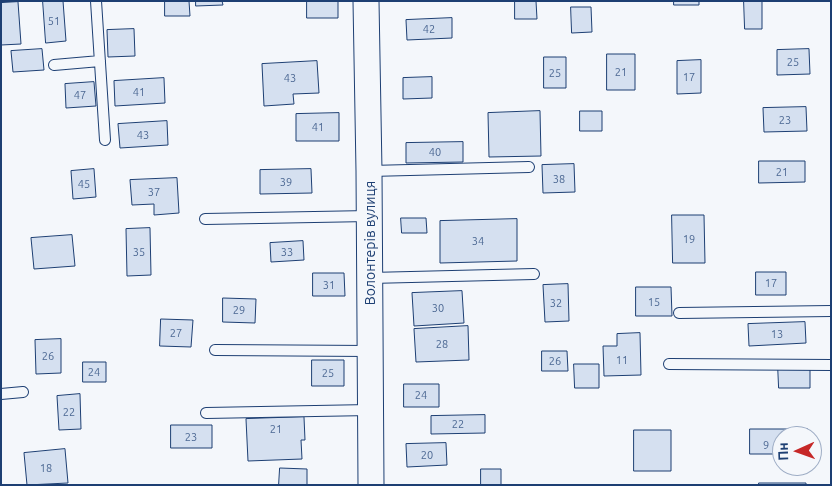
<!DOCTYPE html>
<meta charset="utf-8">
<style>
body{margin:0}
#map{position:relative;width:832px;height:486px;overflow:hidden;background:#f4f7fb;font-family:Ubuntu,sans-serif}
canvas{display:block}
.frame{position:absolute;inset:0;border:2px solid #1d3f73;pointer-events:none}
.north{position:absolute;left:772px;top:426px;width:50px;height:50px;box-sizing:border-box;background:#f4f7fb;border:1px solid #9eadc5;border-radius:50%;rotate:268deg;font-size:14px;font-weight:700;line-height:20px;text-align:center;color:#1d3f73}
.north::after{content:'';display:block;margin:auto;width:18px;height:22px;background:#c62828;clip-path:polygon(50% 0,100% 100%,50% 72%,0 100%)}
</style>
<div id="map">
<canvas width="832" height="486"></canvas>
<div class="frame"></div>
<div class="north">Пн</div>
</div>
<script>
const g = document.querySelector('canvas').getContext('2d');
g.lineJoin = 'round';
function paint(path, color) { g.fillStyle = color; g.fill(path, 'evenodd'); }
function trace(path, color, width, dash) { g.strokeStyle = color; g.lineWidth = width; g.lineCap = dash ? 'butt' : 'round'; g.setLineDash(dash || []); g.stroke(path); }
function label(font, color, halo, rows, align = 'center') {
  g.font = font + ' Ubuntu,sans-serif'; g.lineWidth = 4; g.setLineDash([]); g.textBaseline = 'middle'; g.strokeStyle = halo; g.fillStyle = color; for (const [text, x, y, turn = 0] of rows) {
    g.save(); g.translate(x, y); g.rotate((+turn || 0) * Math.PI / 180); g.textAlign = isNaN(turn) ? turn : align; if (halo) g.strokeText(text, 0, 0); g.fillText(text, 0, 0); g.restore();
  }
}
const building = new Path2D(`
 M43,1H63L66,41L46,43Z
 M165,1H189L190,16H165Z
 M196,1H222L223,5L196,6Z
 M307,1H338V18H307Z
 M515,1H536L537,19H515Z
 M674,1H699V5H674Z
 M744,1H762V29H745Z
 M18,2L21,44L1,45V3Z
 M571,7H591L592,32L572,33Z
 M452,18V38L407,40L406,20Z
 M134,29L135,56L108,57L107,30Z
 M42,49L44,70L13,72L11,51Z
 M809,49L810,74L777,75V50Z
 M607,54H635V90H607Z
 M544,57H566V88H544Z
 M701,60V93L677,94V61Z
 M317,61L319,93L293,94L294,104L264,106L262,64Z
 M432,77V98L403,99V78Z
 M164,78L165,103L115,106L114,81Z
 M94,82L96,106L66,108L65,84Z
 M806,107L807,131L764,132L763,108Z
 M540,111L541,156L489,157L488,113Z
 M580,111H602V131H580Z
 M339,113V141H296V114Z
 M167,121L168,145L120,148L118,124Z
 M463,142V162L406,163V143Z
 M759,161H805V182L759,183Z
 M574,164L575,192L543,193L542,165Z
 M94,169L96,197L73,199L71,171Z
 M311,169L312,193L260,194V170Z
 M177,178L179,213L154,215V204L132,205L130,180Z
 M672,215H704L705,263H673Z
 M401,218H426L427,233H402Z
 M517,219V261L440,263V221Z
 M150,228L151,275L127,276L126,229Z
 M72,235L75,266L34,269L31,238Z
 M303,241L304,260L271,262L270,243Z
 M756,272H786V295H756Z
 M313,273H344L345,296H313Z
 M568,284L569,321L545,322L543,285Z
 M636,287H671L672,316H636Z
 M462,291L464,323L414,326L412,293Z
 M223,298L256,299L255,323L223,322Z
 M161,319L193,320L191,347L160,346Z
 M805,322L806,343L749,346L748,324Z
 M468,326L469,360L416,362L414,329Z
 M640,333L641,375L604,376L603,346H617V334Z
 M61,339V373L36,374L35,340Z
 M542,351H567L568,371H542Z
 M312,360H344V386H312Z
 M83,362H106V382H83Z
 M574,364H599V388H575Z
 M778,365H810V388H779Z
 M404,384H439V407H404Z
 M80,394L81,429L59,430L57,396Z
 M485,415V433L431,434V416Z
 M304,417L305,440H301L302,459L248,461L246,419Z
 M171,425H212V448H171Z
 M750,429H808L807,436H782V454H750Z
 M634,430H671V471H634Z
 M446,443L447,465L407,467L406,444Z
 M65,449L68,483L27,485L24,453Z
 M280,468L307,469V485H279Z
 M481,469H501V485H481Z
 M759,483H806V485H759Z`);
const service = new Path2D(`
 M96,1L105,140
 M54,65L100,61
 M370,171L529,167
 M205,219L369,216
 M370,278L534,274
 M679,313L831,311
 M215,350L369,351
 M669,364L831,365
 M1,394L23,392
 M206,413L370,410`);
const tertiary = new Path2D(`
 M366,1L369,171L371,485`);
const numberNames = [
 ["51",54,21],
 ["42",429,29],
 ["25",793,62],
 ["21",621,72],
 ["25",555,73],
 ["17",689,77],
 ["43",290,78],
 ["41",139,92],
 ["47",80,95],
 ["23",785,120],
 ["41",318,127],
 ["43",143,135],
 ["40",435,152],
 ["21",782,172],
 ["38",559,179],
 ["39",286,182],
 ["45",84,184],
 ["37",154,192],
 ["19",689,239],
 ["34",478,241],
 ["35",139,252],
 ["33",287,252],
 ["17",771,283],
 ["31",329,285],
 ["15",654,302],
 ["32",556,303],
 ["30",438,308],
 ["29",239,310],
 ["27",176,333],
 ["13",777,334],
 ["28",442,344],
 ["26",48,356],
 ["11",622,360],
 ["26",555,361],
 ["24",94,372],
 ["25",328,373],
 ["24",421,395],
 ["22",69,412],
 ["22",458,424],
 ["21",276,429],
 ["23",191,437],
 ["9",766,445],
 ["20",427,455],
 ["18",46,468]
];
const streetNames = [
 ["Волонтерів вулиця",370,243,-90]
];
paint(building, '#d5e0f0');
trace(building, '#1d3f73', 1);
trace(service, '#1d3f73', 12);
trace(tertiary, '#1d3f73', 27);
trace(service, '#f4f7fb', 10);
trace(tertiary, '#f4f7fb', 25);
label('11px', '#4b6792', null, numberNames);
label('14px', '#1d3f73', '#f4f7fb', streetNames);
</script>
